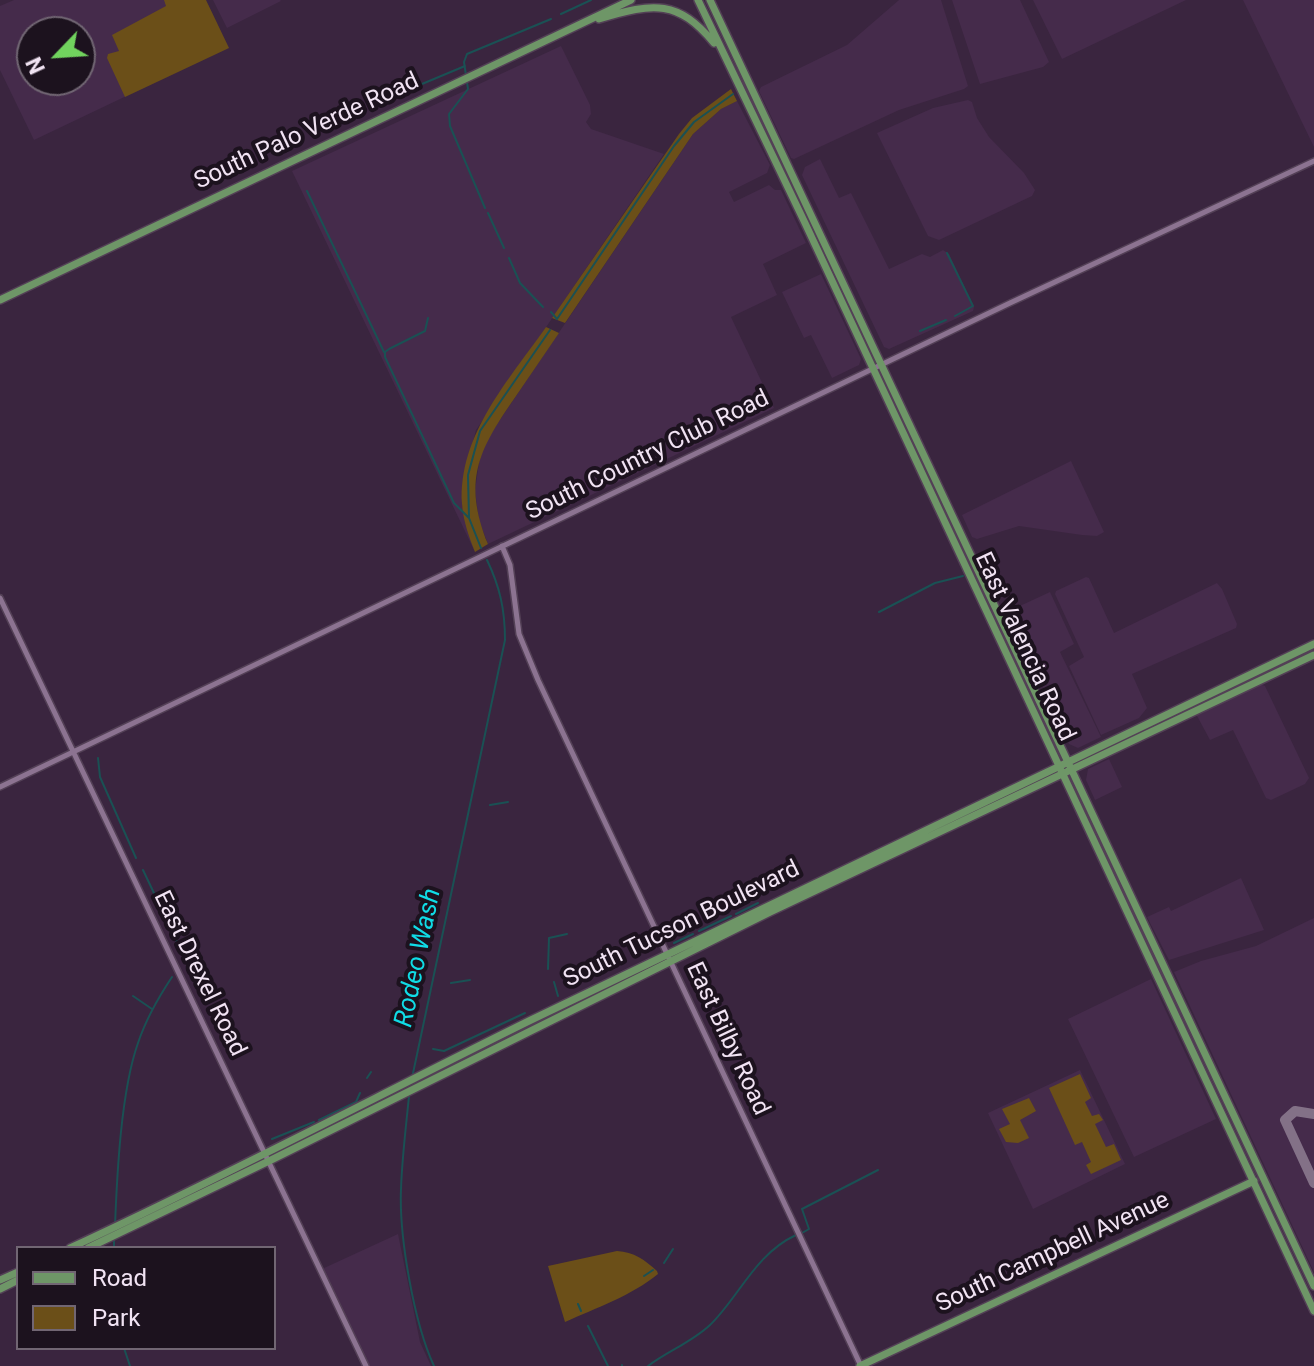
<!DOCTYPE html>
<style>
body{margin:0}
#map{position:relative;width:1314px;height:1366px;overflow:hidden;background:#3a253f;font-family:Roboto,sans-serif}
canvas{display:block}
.legend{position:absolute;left:16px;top:1246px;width:260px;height:104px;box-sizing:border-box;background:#1c121e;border:2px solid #716673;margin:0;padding:10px 14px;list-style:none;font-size:24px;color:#f1e3f3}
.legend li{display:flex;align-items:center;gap:16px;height:40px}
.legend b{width:40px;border:2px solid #716673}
.north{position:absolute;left:16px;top:16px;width:80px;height:80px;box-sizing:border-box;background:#1c121e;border:2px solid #716673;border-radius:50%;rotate:245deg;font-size:22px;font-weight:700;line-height:32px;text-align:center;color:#f1e3f3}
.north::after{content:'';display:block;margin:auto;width:28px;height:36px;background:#71d35e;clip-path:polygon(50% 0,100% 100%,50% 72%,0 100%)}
</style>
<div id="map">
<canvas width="1314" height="1366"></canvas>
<ul class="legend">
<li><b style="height:10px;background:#6e9667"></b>Road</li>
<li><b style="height:22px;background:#6b4f18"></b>Park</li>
</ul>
<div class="north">N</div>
</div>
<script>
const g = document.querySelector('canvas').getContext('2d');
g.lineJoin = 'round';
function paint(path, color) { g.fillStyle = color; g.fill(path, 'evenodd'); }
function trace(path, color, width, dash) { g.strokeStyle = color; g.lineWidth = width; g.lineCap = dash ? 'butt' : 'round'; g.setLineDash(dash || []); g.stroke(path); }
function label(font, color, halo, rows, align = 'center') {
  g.font = font + ' Roboto,sans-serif'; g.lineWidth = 8; g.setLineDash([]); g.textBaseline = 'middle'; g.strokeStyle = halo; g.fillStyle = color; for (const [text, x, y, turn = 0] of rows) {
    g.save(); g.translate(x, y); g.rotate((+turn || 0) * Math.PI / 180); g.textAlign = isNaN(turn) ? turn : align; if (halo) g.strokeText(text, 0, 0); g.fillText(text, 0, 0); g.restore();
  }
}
const built = new Path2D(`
 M14,0H206L160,80L34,140L0,70V6ZM32,32H80V80H32Z
 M213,0H280L281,1L227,28Z
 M899,0H941L968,86L964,89L899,110L794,159L791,158L759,91L761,87L847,45Z
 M952,0H1020L1049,62L1043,67L980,84Z
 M1033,0H1186L1062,59Z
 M1243,0H1314V147Z
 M561,46L590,105L591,114L586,122L591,129L664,154L476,430L463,480L462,505L475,552L292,171Z
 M968,100L972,102L977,118L989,137L1024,173L1035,190L1032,196L939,240L928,236L877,133L933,108Z
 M737,101L770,165L767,173L729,192L734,202L769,185L775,190H781L806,243L763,264L777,295L731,317L774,408L488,544L479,521L475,491L480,455L485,442L693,134L721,109Z
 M820,159L839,198L851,193L889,269L922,254L930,257L943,250L949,254L974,307L973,311L889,349L884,347L802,175L805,167Z
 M821,274L861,359L859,365L832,378L811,335L804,338L782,292Z
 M1071,461L1104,532L1097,536L1082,535L1019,526L977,539L972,537L962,515Z
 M1086,577L1089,578L1114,633L1217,583L1222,589L1237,624L1236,628L1132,674L1147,708L1139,718L1101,735L1069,666L1084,657L1055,594L1056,591Z
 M1050,592L1074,644L1060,652L1101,737L1078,748L1069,744L1009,611Z
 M1260,684L1265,686L1309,778L1305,784L1271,800L1266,798L1233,730L1210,740L1196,714Z
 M1109,759L1122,787L1095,800L1086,780L1088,769Z
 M1241,878L1264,930L1169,960L1147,917L1169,907L1171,911Z
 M1314,918V1272L1174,972L1201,961L1256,946Z
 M1151,979L1216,1119L1134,1157L1068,1019Z
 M1080,1070L1125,1164L1033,1209L988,1113Z
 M398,1234L420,1342L431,1366H368L322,1269Z`);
const green = new Path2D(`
 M164,0H206L229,48L125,97L107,58L108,54L119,51L112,35L166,6Z
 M731,89L737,101L721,109L693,134L565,323L552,318L679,134L692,118Z
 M546,327L559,333C544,355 529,377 514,399C478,451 463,481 488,544L475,552C469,537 463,520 462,504C458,435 509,380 546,327Z
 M1080,1074L1091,1098L1085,1102L1092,1116L1099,1114L1103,1120L1095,1124L1106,1147L1114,1144L1121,1160L1091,1174L1086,1165L1091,1162L1082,1142L1075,1145L1049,1088Z
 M1029,1098L1036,1111L1020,1120L1029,1138L1018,1143L1006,1142L999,1129L1010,1124L1002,1109Z
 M617,1251C634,1252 645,1260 657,1271L658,1274C631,1296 596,1308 565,1322L548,1266Z`);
const stream = new Path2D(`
 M561,14L591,0
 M422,84L465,66
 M399,95L411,89
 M307,191L384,352
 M485,208L450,126L449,114L468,89L464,62L467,54L551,19
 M488,213L504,248
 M947,253L973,306L955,316
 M509,258L520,283L543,307
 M551,312L557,319L674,146L694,122L733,94
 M428,318L425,331L389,349L385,352V357L454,503L469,518
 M920,331L946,320
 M481,548L469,518L468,475L480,431L550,330
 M879,612L935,583L963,576
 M98,758L100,777L136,858
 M490,805L508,802
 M143,870L173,933
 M736,914L758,903
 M699,931L731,916
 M175,938L179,946
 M674,943L693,934
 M548,969L549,938L567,934
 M554,982L558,996
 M451,983L470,980
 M133,996L152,1009
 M433,1049L444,1051L525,1013
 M367,1078L371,1072
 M412,1078L505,640C505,610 500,587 487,560
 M409,1096C406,1127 402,1158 401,1189C399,1237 414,1323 434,1366
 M319,1120L356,1102L360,1093
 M272,1139L314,1122
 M115,1226C117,1174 121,1091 138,1043C146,1019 158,998 172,977
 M802,1233L809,1229L802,1209L878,1170
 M114,1248V1240
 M664,1263L673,1249
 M644,1276L653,1270
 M578,1304L581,1311
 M588,1326L608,1366
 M124,1348L130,1366
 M622,1366V1365
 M648,1366C668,1351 692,1342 710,1325C739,1297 755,1254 796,1235`);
const taxiway = new Path2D(`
 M1314,1114L1295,1111L1285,1120L1314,1183`);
const minor = new Path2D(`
 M502,546L510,565L519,634L538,680L861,1366
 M0,598L366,1366
 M0,787L1010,303L1314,161`);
const major = new Path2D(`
 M698,0L805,223L1314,1311
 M710,0L1314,1286
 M599,19C655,2 678,0 714,43
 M0,300L631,0
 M70,1248C226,1176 377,1096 531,1020C791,893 1052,768 1314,644
 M88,1248L269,1161L770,912L1314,655
 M0,1280L18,1272
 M0,1289L18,1280
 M860,1366L1254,1181`);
const streetNames = [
 ["South Palo Verde Road",307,132,-25],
 ["South Country Club Road",648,456,-26],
 ["East Valencia Road",1024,647,65],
 ["South Tucson Boulevard",682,925,-26],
 ["East Drexel Road",199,974,64],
 ["East Bilby Road",727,1039,65],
 ["South Campbell Avenue",1053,1253,-25]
];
const waterNames = [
 ["Rodeo Wash",419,958,-78]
];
paint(built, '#452b4b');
paint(green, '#6b4f18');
trace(stream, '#1a5154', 2);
trace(taxiway, '#837187', 10);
trace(minor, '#534056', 8);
trace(major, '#534056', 10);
trace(minor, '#8c7391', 5);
trace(major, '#6e9667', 7);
label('24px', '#f1e3f3', '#1c121e', streetNames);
label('italic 26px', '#10dce6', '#1c121e', waterNames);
</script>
